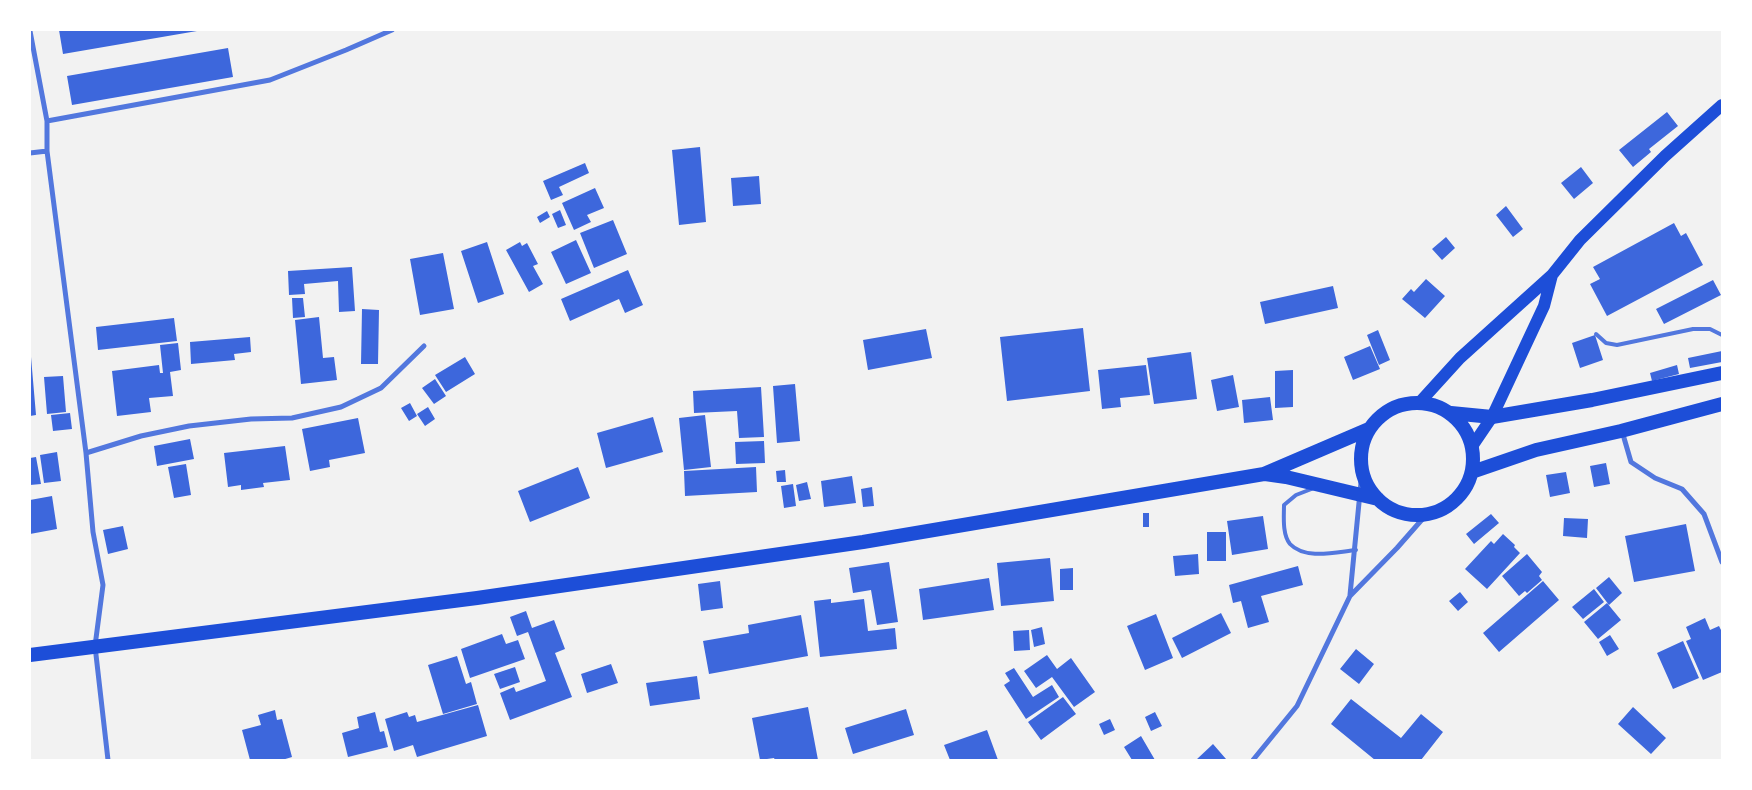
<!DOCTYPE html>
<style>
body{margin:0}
#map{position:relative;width:1752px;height:790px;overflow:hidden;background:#f2f2f2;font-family:"PT Sans Narrow",sans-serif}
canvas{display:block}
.frame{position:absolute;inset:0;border:31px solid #fff;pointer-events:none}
</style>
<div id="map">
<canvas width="1752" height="790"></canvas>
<div class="frame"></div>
</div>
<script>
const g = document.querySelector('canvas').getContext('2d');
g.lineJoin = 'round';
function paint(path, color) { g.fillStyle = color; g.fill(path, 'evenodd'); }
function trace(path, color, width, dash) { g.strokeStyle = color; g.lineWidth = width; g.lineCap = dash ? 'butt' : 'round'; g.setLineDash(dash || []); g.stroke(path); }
const building = new Path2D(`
 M59,30H197V31L63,54Z
 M228,48L233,77L72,105L67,76Z
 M1667,112L1678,126L1649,149L1651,152L1633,167L1619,150Z
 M700,147L706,222L679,225L672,150Z
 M585,163L589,173L559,187L563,195L551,200L543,181Z
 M1581,167L1593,183L1574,199L1561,183Z
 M759,176L761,204L733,206L731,178Z
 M595,188L604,208L587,215L591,222L574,230L562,203Z
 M1506,206L1523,229L1513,237L1496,215Z
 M560,210L566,225L558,228L552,214Z
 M547,211L550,217L540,223L537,217Z
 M613,220L627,254L594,268L580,233Z
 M1674,223L1681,236L1686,233L1703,265L1607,316L1590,284L1600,279L1593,267Z
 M1446,237L1455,248L1442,260L1432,249Z
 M576,240L591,273L566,284L551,252Z
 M487,242L504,294L478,303L461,251Z
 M520,242L522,246L527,243L538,264L533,266L543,284L529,292L506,250Z
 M443,253L454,309L420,315L410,259Z
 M352,267L355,311L339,312L338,281L304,284L305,294L289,295L288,271Z
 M628,270L643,305L625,313L619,299L570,321L561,299Z
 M1426,279L1445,296L1425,318L1402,299L1411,289L1414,292Z
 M1713,280L1721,295L1664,324L1656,309Z
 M1333,286L1338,308L1265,324L1260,302Z
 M292,298H303L305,317L293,318Z
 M362,309L379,310L378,364H361Z
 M319,317L323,358L334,357L337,380L301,384L295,320Z
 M174,318L177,341L98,350L96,327Z
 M1083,328L1090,391L1007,401L1000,337Z
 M926,329L932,358L868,370L863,340Z
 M1378,330L1390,360L1379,365L1367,335Z
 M1595,335L1603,360L1580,368L1572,343Z
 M250,337L251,352L234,354L235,360L191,364L190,342Z
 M178,343L181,370L170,372L173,396L149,398L151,412L117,416L112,371L159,365L160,373H163L160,345Z
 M1370,346L1380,369L1353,380L1344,357Z
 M1722,351V362L1690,368L1688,358Z
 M1191,352L1197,399L1154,404L1147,358Z
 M30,357H31L36,415L30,416Z
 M465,357L475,374L446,392L435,375Z
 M1146,365L1150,395L1120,398L1121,407L1102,409L1098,370Z
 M1677,365L1679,374L1652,381L1650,373Z
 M1293,370V407L1275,408V371Z
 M1233,375L1239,407L1217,411L1211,380Z
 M63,376L66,412L47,414L44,377Z
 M435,379L446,396L434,404L422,388Z
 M795,384L800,441L777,443L773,386Z
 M761,387L764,437L739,438L737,411L694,413L693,391Z
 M1270,397L1273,420L1244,423L1242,400Z
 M410,403L417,416L409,421L401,408Z
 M428,407L435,419L425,426L417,414Z
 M70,413L72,429L53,431L51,415Z
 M705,415L711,467L684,470L679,418Z
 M653,417L663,452L606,468L597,433Z
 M358,418L365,453L329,460L330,467L310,471L302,429Z
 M190,439L194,459L157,466L154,446Z
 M764,441L765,463L736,464L735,442Z
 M285,446L290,480L263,483L264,487L241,490V485L228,487L224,453Z
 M57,452L61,481L44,483L40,455Z
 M36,457L41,484L30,485V458Z
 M1606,463L1610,484L1594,487L1590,466Z
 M186,464L191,495L174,498L168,467Z
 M578,467L590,498L530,522L518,491Z
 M756,467L757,492L685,496L684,471Z
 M785,470L786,482H777L776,471Z
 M1566,472L1570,493L1550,497L1546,475Z
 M852,476L856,503L824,507L821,481Z
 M807,482L811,499L799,501L796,485Z
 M793,484L796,506L784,508L781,486Z
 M872,487L874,506L863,507L861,489Z
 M52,496L57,529L30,534V500Z
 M1143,513H1149V527H1143Z
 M1491,514L1499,523L1474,544L1466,534Z
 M1263,516L1268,549L1232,555L1227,521Z
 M1564,518L1588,519L1587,538L1563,536Z
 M1686,524L1695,571L1634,582L1625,536Z
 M123,526L128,549L108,554L103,530Z
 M1207,532H1226V561H1207Z
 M1503,534L1515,545L1514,547L1520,553L1487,589L1465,569L1491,541L1494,544Z
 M1198,554L1199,574L1175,576L1173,556Z
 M1527,554L1542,572L1539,576L1542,580L1527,593L1525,591L1519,596L1502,576Z
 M1050,558L1054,601L1001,606L997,563Z
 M889,562L898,622L877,625L871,590L853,593L849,568Z
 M1298,566L1303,585L1261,596L1269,622L1248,628L1241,601L1233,603L1229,585Z
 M1073,568V590H1060V569Z
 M1609,577L1622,593L1609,605L1596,588Z
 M989,578L994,610L923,620L919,589Z
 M720,581L723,608L701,611L698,584Z
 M1543,581L1559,600L1499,652L1483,633Z
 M1594,589L1604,602L1583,619L1572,607Z
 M1460,592L1468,602L1458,611L1449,601Z
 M831,599V603L864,599L868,631L895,628L897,649L820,657L814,601Z
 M1607,603L1621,620L1598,639L1584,622Z
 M526,611L532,628L554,620L565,649L555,653L572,697L510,720L500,693L514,687L516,692L546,681L528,632L517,636L510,617Z
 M1221,613L1231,633L1182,658L1172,638Z
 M1156,614L1173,658L1145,670L1127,626Z
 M801,615L808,656L709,674L703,641L749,633L748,625Z
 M1705,618L1710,630L1719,626L1722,632V672L1703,680L1686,641L1691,639L1686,627Z
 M1042,627L1045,644L1034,647L1031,630Z
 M1029,630L1030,650L1014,651L1013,631Z
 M502,634L506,644L518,640L525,659L470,678L461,649Z
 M1610,635L1619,649L1607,656L1599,642Z
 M1683,641L1699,678L1673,689L1657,653Z
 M1356,649L1374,664L1359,684L1340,669Z
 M1047,655L1057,669L1071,658L1095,692L1074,707L1052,677L1036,688L1024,671Z
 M457,656L466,684L471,682L477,704L443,714L428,665Z
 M611,664L618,683L587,693L581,674Z
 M515,667L520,682L500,689L494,674Z
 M1014,668L1033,697L1052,685L1059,697L1026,719L1004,685L1010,681L1005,673Z
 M697,676L700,699L650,706L646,683Z
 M1063,697L1076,714L1041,740L1028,722Z
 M1351,699L1401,738L1421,714L1443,732L1421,760H1375L1331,724Z
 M478,705L487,736L417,757L413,745L394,751L385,719L407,712L409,717L415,715L417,722Z
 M808,707L818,760H775L774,758L760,760L752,718Z
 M1633,707L1666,738L1651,754L1618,724Z
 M906,709L914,735L853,754L845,728Z
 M275,710L277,720L282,719L292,757L282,760H250L242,730L261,725L258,715Z
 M375,712L380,732L384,731L388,747L348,757L342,733L359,728L357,717Z
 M1155,712L1162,726L1151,731L1145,717Z
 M1110,719L1115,730L1104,735L1099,724Z
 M987,730L998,760H982L981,759L950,760L944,745Z
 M1141,736L1155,760H1132L1124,747Z
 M1213,744L1226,759L1224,760H1196Z`);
const service = new Path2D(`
 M1596,334L1606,343L1617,345L1693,329H1710L1722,335
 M1314,488L1296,495L1284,505C1284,516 1282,534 1290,544C1305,560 1336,552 1356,550`);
const minor = new Path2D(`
 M30,31L47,121V151L86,453L93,532L103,585L95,646L108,760
 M47,121L270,80L346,50L392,30
 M30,153L47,151
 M1622,431L1631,462L1655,478L1682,489L1704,514L1722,562
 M86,453L141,436L189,426L251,419L292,418L341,407L381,388L424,346
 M1350,595L1362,472
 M1253,760L1297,706L1350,596L1397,548L1426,515`);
const primary = new Path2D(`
 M1420,402L1460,358L1552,275L1580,240L1665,156L1722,105
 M1473,445L1492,417L1544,306L1552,275`);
const trunk = new Path2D(`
 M1361 459a56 56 0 1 1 112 0a56 56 0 1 1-112 0Z
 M1451,413L1492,417L1592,400L1722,373
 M1472,472L1536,450L1621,431L1722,404
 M1265,474L1286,477L1378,499
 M30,655L477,598L863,542L1264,474L1369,429`);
paint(building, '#3d67dc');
trace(service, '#5277de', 4);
trace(minor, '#5277de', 5);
trace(primary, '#1d4ed8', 12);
trace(trunk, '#1d4ed8', 14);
</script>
